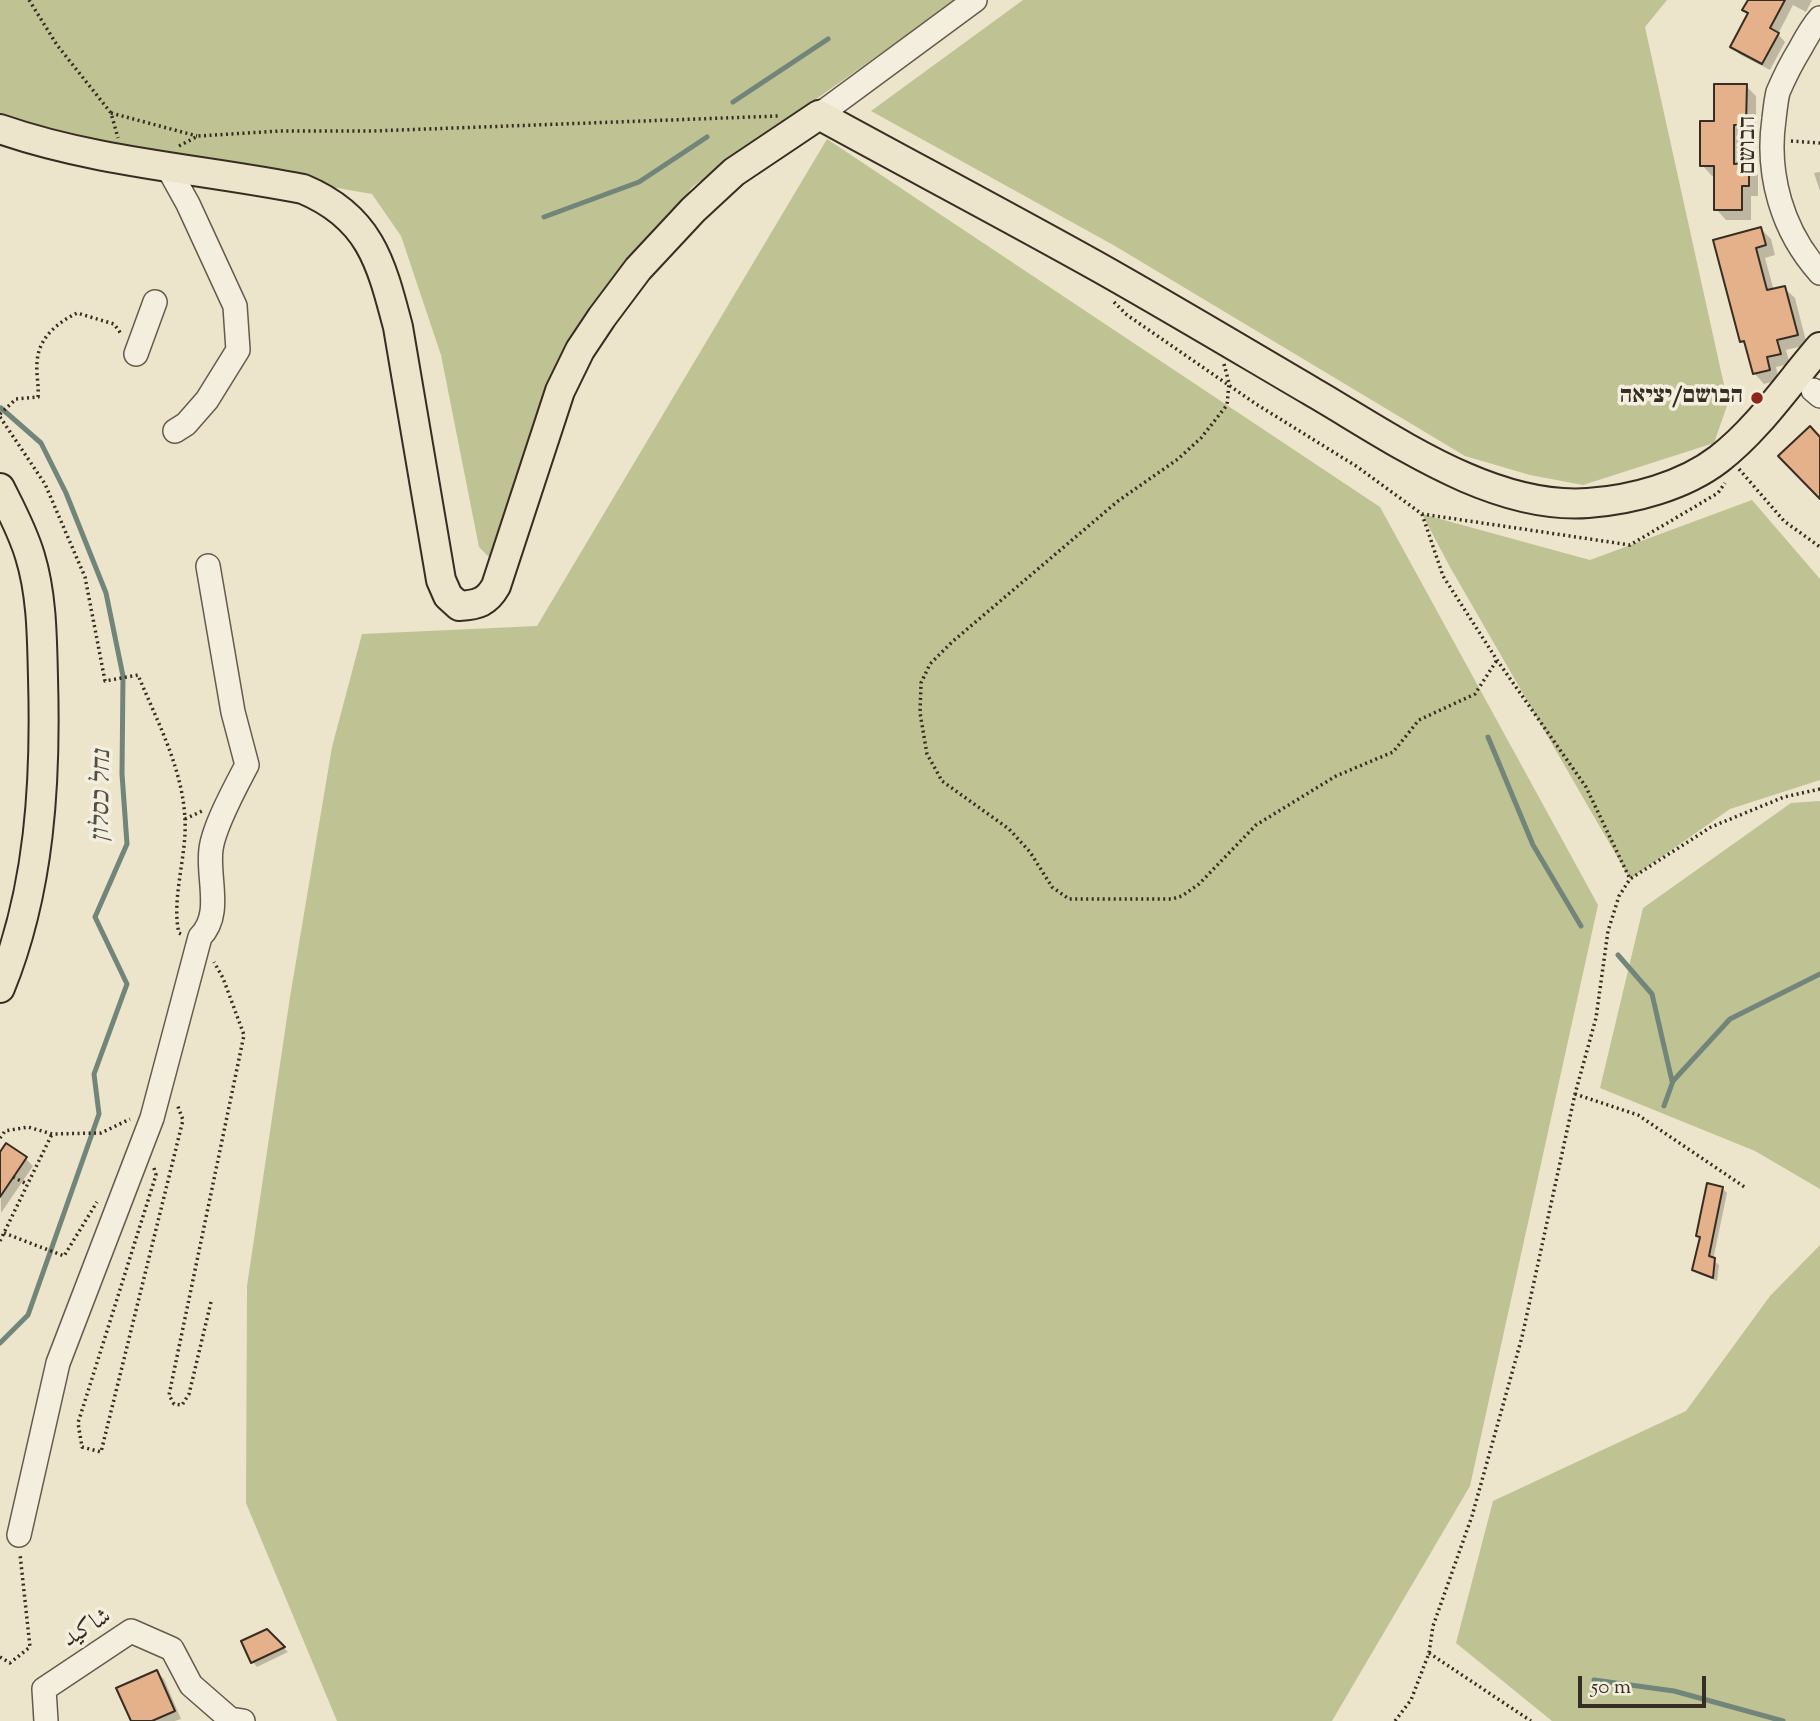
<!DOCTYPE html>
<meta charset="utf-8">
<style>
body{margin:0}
#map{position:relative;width:1820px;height:1721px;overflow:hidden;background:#ede5cb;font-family:"Sorts Mill Goudy",serif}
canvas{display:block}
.scale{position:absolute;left:1578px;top:1676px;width:128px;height:32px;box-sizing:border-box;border:4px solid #382d22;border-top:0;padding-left:9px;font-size:21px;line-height:24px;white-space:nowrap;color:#382d22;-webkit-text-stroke:5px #f3eedd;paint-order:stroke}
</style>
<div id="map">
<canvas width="1820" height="1721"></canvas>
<div class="scale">50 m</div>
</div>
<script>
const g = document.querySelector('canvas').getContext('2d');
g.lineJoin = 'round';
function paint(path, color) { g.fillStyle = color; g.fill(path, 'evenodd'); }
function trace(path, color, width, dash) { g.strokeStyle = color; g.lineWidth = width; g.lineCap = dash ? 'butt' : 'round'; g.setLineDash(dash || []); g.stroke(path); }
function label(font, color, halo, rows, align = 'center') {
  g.font = font + ' "Sorts Mill Goudy",Amiri,"Frank Ruhl Libre",serif'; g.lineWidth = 7; g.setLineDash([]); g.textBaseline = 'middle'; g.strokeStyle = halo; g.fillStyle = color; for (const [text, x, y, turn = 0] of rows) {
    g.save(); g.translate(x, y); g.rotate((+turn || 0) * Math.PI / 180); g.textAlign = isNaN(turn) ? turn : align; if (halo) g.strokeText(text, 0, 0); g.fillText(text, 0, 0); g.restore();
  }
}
const green = new Path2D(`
 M0,0H956L692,187L572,351L494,562L479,547L441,355L401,236L372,194L90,145L0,117Z
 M1023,0H1667L1645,27L1728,403L1714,443L1583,485L1530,475L1465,456L1115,246L871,111Z
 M827,139L1380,507L1598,905L1470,1486L1332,1721H337L246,1503L247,1286L290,997L332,747L362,634L537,626Z
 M1752,500L1820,579V780L1730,809L1630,879L1450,567L1422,514L1590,560Z
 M1820,801V1189L1755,1151L1600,1088L1643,908L1791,803Z
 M1820,1245V1721H1552L1456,1643L1493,1501L1686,1411L1770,1296Z`);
const shadow = new Path2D(`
 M1750,0H1812L1806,12L1793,5L1778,34L1785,42L1770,70L1739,54L1732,46L1749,15L1744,10Z
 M1746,86L1756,96V134H1744V165H1748L1758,175V196H1751V220H1726L1716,209V176H1712L1702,165L1715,122Z
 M1820,172V191L1814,173Z
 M1761,229L1771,239L1775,255L1765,258L1774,291L1784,288L1795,298L1807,345L1786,350L1790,364L1776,367L1779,380L1764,384L1754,373L1747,347L1741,341L1716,241Z
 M0,1155L26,1159L33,1166L1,1213Z
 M1722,1188L1727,1193L1713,1260L1719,1265L1717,1281L1699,1274L1694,1270L1701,1239L1698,1236Z
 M266,1631L288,1652L257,1667L253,1662Z
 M157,1672L164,1679L181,1719L175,1721H133Z`);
const stream = new Path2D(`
 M733,102L828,39
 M544,217L639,182L707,137
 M1488,737L1533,845L1581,926
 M1618,955L1652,994L1672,1081
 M1664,1106L1673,1081L1730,1019L1820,974
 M0,1343L28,1315L99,1114L94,1074L127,984L95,917L127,844L122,774L123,676L106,593L66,493L41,443L1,408
 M1594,1680L1674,1691L1783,1721`);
const building = new Path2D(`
 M1748,0H1785L1770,28L1779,33L1762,64L1730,47L1748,13L1742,10Z
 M1714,84H1747L1746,125H1734V164L1749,163V186H1742V210H1714V166H1700V121H1714Z
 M1761,227L1766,245L1756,248L1767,290L1785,286L1798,335L1777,340L1781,354L1767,357L1770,370L1753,374L1744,341L1740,342L1713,240Z
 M1810,426L1820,437V499L1778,456Z
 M6,1143L27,1157L0,1197V1152Z
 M1707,1183L1723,1187L1709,1256L1715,1258L1713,1278L1692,1270L1700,1237L1696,1236Z
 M267,1629L285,1647L251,1663L241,1641Z
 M157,1670L175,1711L152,1721H131L116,1688Z`);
const path = new Path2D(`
 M29,0L57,45L111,113L118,138
 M111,113L197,136
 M1791,141L1820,143
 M179,146L198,136L280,131H373L778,116
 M1114,302L1127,315L1256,404L1356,466L1422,514L1630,545L1718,493L1725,483
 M1224,364L1229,383L1227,405L1201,438L1178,459L1118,501L952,642L930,664L921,683L920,713L927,754L942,781L1009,829L1030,852L1052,887L1069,899H1172L1182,896L1199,884L1256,825L1336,776L1393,752L1419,720L1475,694L1497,660
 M0,414L16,399L38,397C39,385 36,374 37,363C38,338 57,323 77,313L114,324L122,335
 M0,417L45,484L85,577L105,681L138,675C157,721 183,769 185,820C187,855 171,900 179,933L183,935
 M1739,469L1784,521L1820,547
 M1422,514L1443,576L1497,660L1586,787L1630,879
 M185,819L202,811
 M1575,1094L1638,1115L1746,1188
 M0,1138L5,1131L28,1127L52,1134L101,1133L130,1119
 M154,1168L156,1175L78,1423L82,1447L101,1452L183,1120L177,1104
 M13,1177L27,1184
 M4,1233L64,1256L97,1202
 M0,1241L52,1134
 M211,1302L189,1394L182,1405L174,1404L169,1395L244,1035L223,978L214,962
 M1429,1653L1531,1721
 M0,1657L10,1663L30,1647L20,1554
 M1395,1721L1411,1700L1429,1653L1433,1626L1472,1516L1522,1337L1575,1094L1596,1018L1608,931L1619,896L1630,879L1711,827L1784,797L1820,789`);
const minor = new Path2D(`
 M1820,18C1812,27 1806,38 1800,49C1792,62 1784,78 1778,92C1776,100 1775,110 1774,119C1766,174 1782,231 1820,273
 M819,115L975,0
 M168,168L188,204L235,306L238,350L207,400L186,424L175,431
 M136,354L155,302
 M1813,390L1820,396
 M19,1535L58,1363L152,1118L200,937C223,914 207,878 211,849C214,826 236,786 247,765L233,712L208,566
 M46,1721L44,1689L131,1631L172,1649L191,1685L230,1719L243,1721`);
const major = new Path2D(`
 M0,129C98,163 202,169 303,189C370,217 381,262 398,327L441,580L448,596L459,606C478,605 487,602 496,586L560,391L580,350L602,317L638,269L693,210L734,172L819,115C912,166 1007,216 1100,268C1171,308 1241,350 1311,391C1392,438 1491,510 1588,503C1632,500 1684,486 1719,459C1758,429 1788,384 1820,347
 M0,488C11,510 23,532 30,556C42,595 42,638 43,678C46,782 40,890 0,988`);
const markers = [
 [1757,398,7,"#8f2418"]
];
const streetNames = [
 ["הבושם",1750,145,-90],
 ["شاكيد",88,1630,-32]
];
const poiNames = [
 ["הבושם/יציאה",1743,398]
];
const waterNames = [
 ["נחל כסלון",104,796,-89]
];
paint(green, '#bfc292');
paint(shadow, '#0003');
trace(stream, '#72857b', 5);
paint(building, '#e5b18b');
trace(building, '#382d22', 2);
trace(minor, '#655b4c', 26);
trace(major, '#382d22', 32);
trace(path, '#382d22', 3.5, [2, 3.5]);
trace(minor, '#f3eedd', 23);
trace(major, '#ede5cb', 28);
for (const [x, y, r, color] of markers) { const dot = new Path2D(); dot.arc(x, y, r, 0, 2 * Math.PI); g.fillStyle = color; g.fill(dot); trace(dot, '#f3eedd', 2.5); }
label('24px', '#382d22', '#f3eedd', streetNames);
label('bold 24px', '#382d22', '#f3eedd', poiNames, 'right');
label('italic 26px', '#505247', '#f3eedd', waterNames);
</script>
